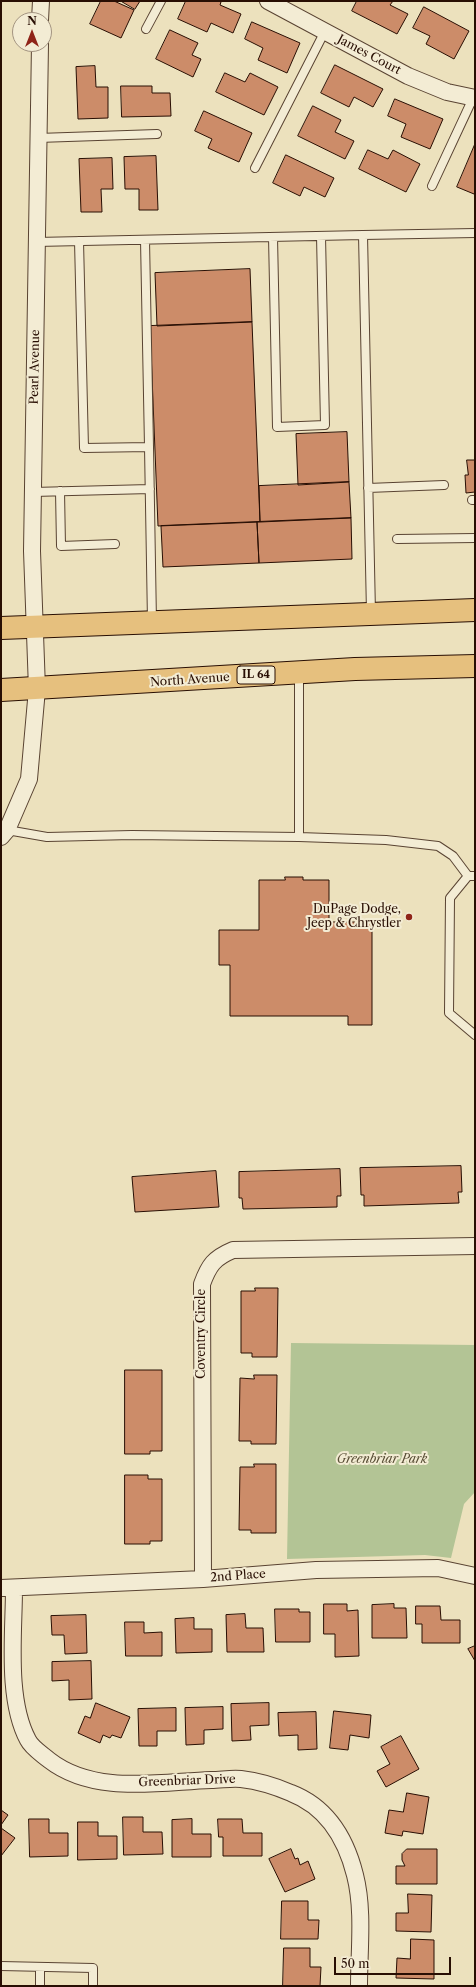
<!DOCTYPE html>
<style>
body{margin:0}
#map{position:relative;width:476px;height:1987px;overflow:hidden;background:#ece1bd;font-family:"Libre Caslon Text",serif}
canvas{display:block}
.frame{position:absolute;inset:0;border:2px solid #280e03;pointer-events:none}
.north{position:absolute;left:12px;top:12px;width:40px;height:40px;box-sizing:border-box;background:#f3ecd4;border:1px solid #a29380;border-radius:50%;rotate:0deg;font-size:11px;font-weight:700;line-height:16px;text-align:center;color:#280e03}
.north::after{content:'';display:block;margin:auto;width:14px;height:18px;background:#8f2418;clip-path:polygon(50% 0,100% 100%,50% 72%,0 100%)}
.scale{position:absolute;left:334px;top:1957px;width:117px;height:18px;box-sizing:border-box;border:2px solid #280e03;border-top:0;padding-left:5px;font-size:12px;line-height:14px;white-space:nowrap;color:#280e03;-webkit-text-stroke:3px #f3ecd4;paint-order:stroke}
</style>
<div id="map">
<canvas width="476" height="1987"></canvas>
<div class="frame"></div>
<div class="north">N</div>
<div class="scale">50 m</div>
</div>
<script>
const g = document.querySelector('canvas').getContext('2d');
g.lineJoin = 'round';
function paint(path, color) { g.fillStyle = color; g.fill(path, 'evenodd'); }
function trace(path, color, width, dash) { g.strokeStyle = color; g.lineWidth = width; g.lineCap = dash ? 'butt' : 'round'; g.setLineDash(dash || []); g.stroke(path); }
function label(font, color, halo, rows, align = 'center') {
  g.font = font + ' "Libre Caslon Text",serif'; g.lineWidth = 4; g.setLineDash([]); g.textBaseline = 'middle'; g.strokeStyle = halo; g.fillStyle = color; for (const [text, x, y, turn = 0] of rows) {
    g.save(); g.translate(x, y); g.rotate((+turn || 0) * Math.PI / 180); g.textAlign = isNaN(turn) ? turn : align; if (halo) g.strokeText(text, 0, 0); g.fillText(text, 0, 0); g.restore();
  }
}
const green = new Path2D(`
 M291,1343L475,1345V1492L464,1504L451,1558L425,1555L287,1559Z`);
const building = new Path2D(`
 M101,1H114L134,10L121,38L90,24Z
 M121,1H140L135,9Z
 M186,1H218L221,2L220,5L241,14L233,33L211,23L207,32L178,19Z
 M357,1H393L390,5L408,14L397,34L352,11Z
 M424,7L469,31L454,59L426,44L430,36L413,28Z
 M252,22L300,43L287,73L258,60L263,48L245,39Z
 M170,30L198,43L192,55L201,59L193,77L156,59Z
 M335,65L383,89L373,107L354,97L349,107L321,93Z
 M95,66L96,87H108V118L78,119L76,67Z
 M225,73L245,82L250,73L278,87L264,115L216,92Z
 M121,86H152V93H170L171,116L122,117Z
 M395,99L443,119L430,149L401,137L406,124L388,116Z
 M313,106L341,120L335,132L354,141L345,159L298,136Z
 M204,111L252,133L239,162L208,148L212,139L195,131Z
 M475,144V192L474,194L457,187Z
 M368,150L388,159L393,150L420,164L406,192L359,169Z
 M286,155L334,178L325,197L304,187L300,196L273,183Z
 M156,156L158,210H139V189H125L124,157Z
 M112,158L113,189H101L102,212H81L79,159Z
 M250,269L252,322L157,326L155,273Z
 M252,322L260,522L158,526L150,326Z
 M347,432L349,482L298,485L296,434Z
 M467,460H475V492L466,493L465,475H468Z
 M349,482L351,518L260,522L259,486Z
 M351,518L352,559L259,563L257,522Z
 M257,522L259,563L163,567L161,526Z
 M285,877H303V880H329V922H372V1025H348V1016H230V965H219V930H259V880H285Z
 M461,1166L462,1192H458L459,1203L364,1206V1195H361L360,1168Z
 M340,1169L341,1196H337V1207L243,1209L242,1198H239V1172Z
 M216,1171L219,1207L135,1212L132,1177Z
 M255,1288H278L277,1357H252V1353H241V1291H255Z
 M125,1370H162V1451H150V1454H125Z
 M254,1375H277L276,1444H251V1441H239L240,1378L254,1379Z
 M254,1464H276V1533H251V1530H239L240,1467H254Z
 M125,1475H148V1479H162V1541H150V1544H125Z
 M324,1604H347V1611L358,1610L359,1656L335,1657V1634H324Z
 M394,1604V1608H406L407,1638H372V1605Z
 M416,1606H440L441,1620H460V1643H422V1624H416Z
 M275,1609H299V1612H310V1642H276Z
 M245,1614L246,1628H263L264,1652H227L226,1615Z
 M86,1615L87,1653L65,1654L64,1635H52L51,1616Z
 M194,1618V1629H212V1652L176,1653L175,1619Z
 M125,1622H144V1633L162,1632V1656H126Z
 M475,1646V1661L468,1649Z
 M91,1661L92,1699L69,1700V1680L52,1681V1662Z
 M96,1703L130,1717L121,1738L112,1735L110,1738L103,1735L100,1743L78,1733L85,1716L90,1718Z
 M269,1703V1725L250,1726L251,1740L232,1741L231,1704Z
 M223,1707V1729L204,1730V1744L186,1745L185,1708Z
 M176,1708V1731H157V1746H139L138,1709Z
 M334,1711L371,1715L369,1738L350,1735L348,1750L330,1748Z
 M316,1712L317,1749L298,1750V1735L279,1736L278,1713Z
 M401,1736L419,1769L386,1787L377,1771L390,1764L381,1747Z
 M407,1793L429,1797L423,1834L403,1831L402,1836L385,1833L389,1810L403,1812Z
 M1,1810L8,1815L1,1825Z
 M123,1817H143V1832H162L163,1854L124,1855Z
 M29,1819H49V1833H68V1856L30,1857Z
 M192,1819V1834H211V1857H172V1820Z
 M218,1819H242L243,1833H262V1856H223V1837H219Z
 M78,1822H98V1836H117V1859L78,1860Z
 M1,1828L15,1838L1,1856Z
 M291,1849L295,1859L298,1858L300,1865L308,1861L315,1879L285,1892L269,1859Z
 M407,1849H437V1884H396V1866H405L402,1860V1854Z
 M408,1894L432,1895L431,1932L396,1931V1913H408Z
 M282,1901H308V1920H319L318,1939H281Z
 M411,1939L434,1940V1979L396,1978L397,1958L410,1959Z
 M284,1948H310V1967H321L320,1986H283Z`);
const service = new Path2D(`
 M146,29L161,1
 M38,138L157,134
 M255,168L325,31
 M432,186L473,98
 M273,237L277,427L325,425L321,236
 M79,241L84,448L149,447L145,240
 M36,242L363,235
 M149,447L152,622
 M368,488L444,485
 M60,491L61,546L115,544
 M33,492L150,489
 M472,500H475
 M397,539L475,538
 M371,613L363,235L475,233
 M7,830L47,837L132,835L299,837V673
 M299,837L386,840L438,846L453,856L468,876
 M475,876H468L450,898L449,1013L475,1035
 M1,1966L93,1968V1986
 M40,1986V1967`);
const minor = new Path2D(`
 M268,1L408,76L447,92L475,98
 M40,20L41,1
 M1,837L7,830L29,779L37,689L32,551L40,44
 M203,1579L202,1284C209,1265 214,1258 233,1250L475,1246
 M1,1588L203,1579L316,1570L438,1568L475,1576
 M14,1588C14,1633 6,1699 28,1740C32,1748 42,1754 49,1760C94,1795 158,1782 211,1780C221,1780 231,1778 241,1779C258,1781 275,1786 291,1793C327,1807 346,1839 355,1875C364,1910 359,1950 359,1986`);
const primary = new Path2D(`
 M1,628L475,610
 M1,690L355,669L475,666`);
const markers = [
 [409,917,4,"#8f2418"]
];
const shields = [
 [256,675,38]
];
const shieldNames = [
 ["IL 64",256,675]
];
const streetNames = [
 ["James Court",369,55,28],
 ["Pearl Avenue",35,367,-89],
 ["North Avenue",190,680,-4],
 ["Coventry Circle",202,1334,-90],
 ["2nd Place",238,1576,-4],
 ["Greenbriar Drive",187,1781,-2]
];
const poiNames = [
 ["DuPage Dodge,",401,910],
 ["Jeep & Chrystler",401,924]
];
const parkNames = [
 ["Greenbriar Park",382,1460]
];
paint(green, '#b3c495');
paint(building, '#cc8c69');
trace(building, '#280e03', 1);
trace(service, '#594332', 10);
trace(minor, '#594332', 18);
trace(primary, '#280e03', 24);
trace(service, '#f3ecd4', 8);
trace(minor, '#f3ecd4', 16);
trace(primary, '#e6c07e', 22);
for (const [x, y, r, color] of markers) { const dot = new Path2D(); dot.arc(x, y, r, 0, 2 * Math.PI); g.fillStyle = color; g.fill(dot); trace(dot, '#f3ecd4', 1.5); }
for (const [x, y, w] of shields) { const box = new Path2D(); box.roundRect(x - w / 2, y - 9, w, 18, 3); g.fillStyle = '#f3ecd4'; g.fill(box); trace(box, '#280e03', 1); }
label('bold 11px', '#280e03', null, shieldNames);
label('12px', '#280e03', '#f3ecd4', streetNames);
label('12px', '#280e03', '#f3ecd4', poiNames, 'right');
label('italic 12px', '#594e36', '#f3ecd4', parkNames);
</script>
